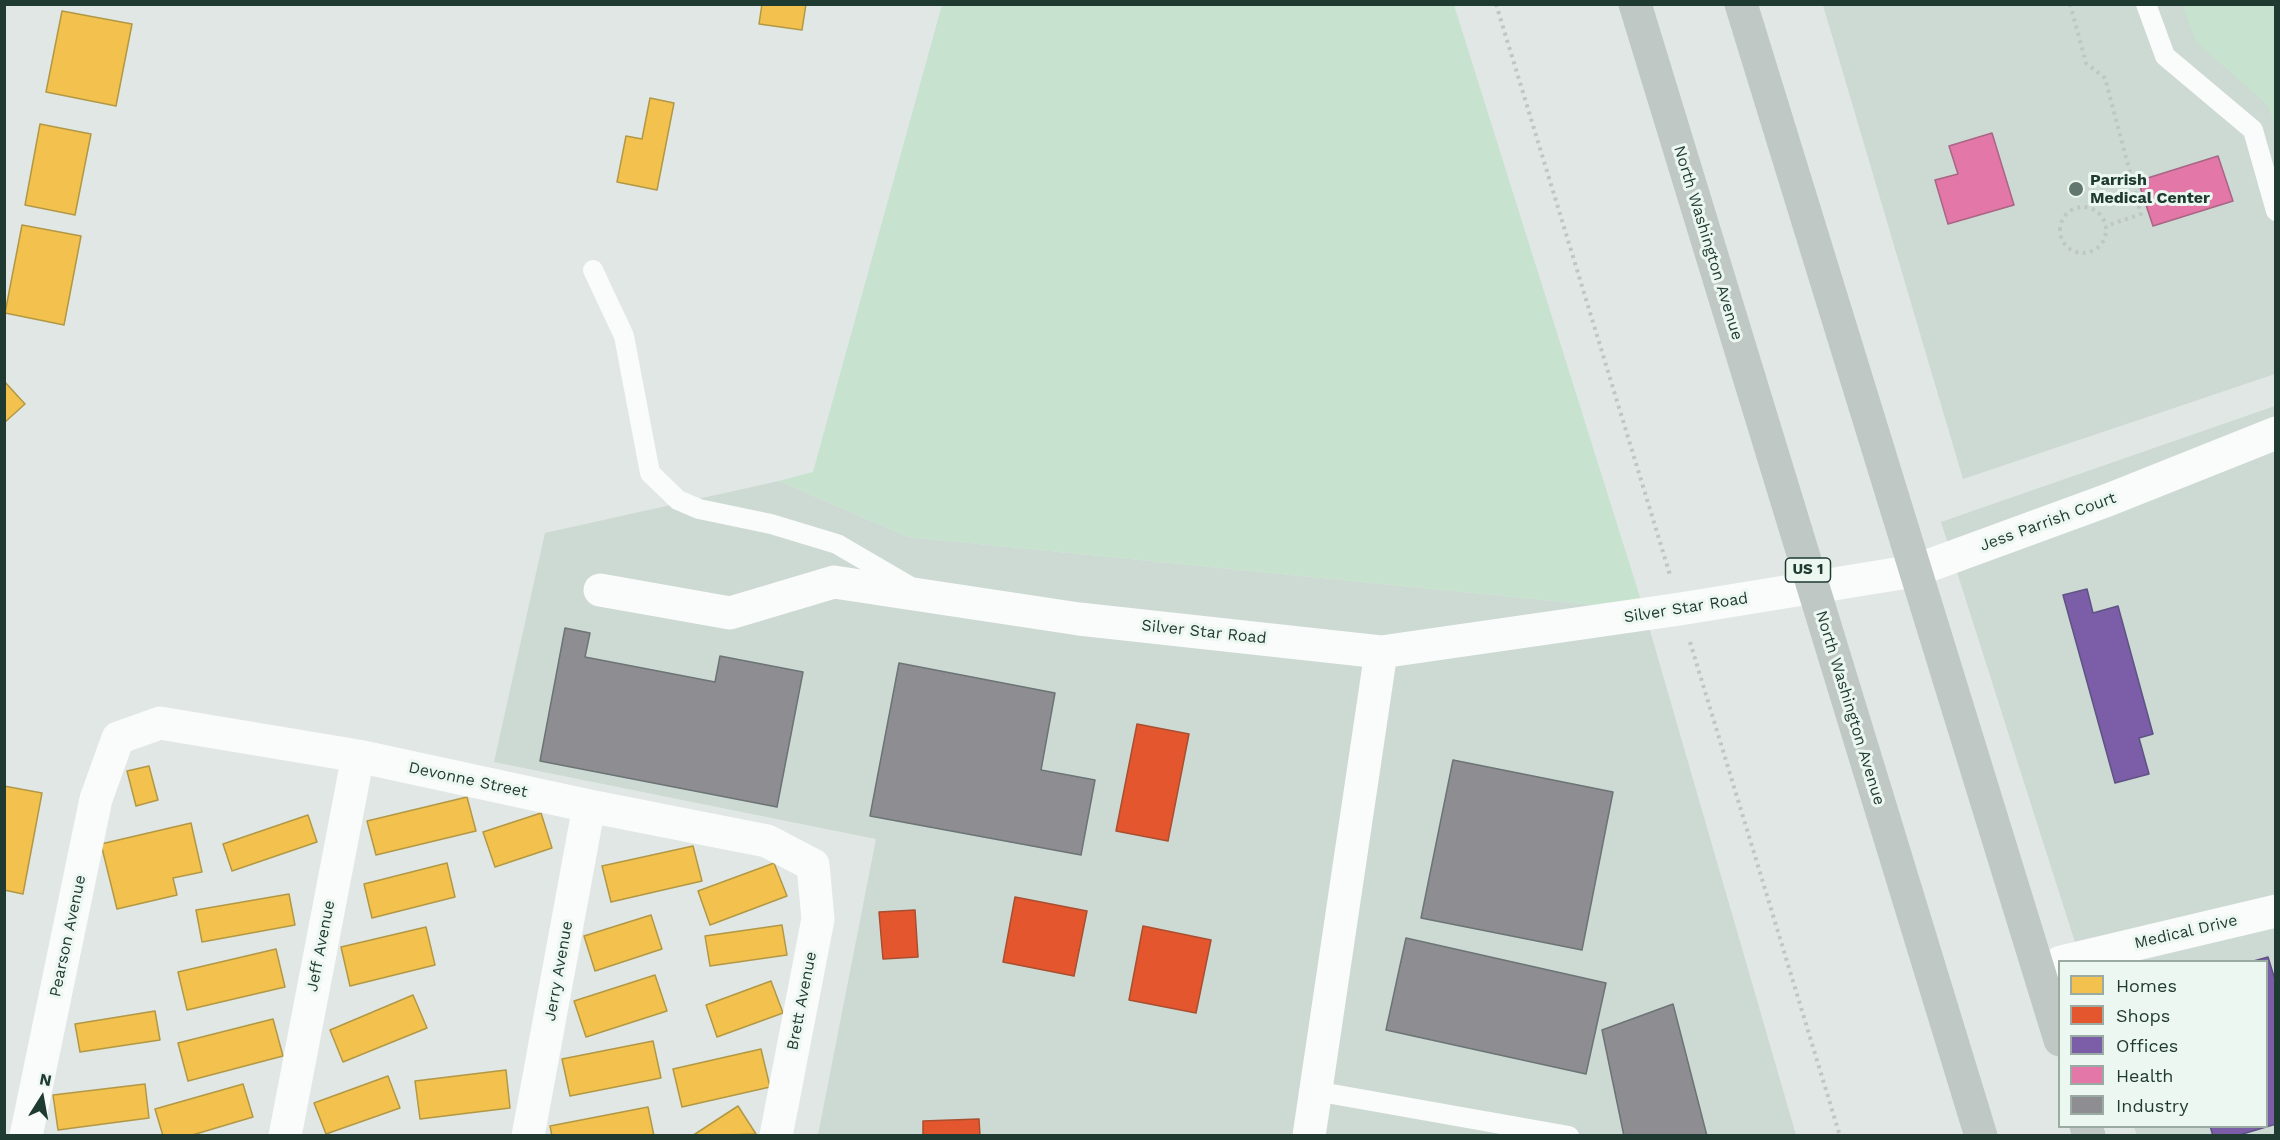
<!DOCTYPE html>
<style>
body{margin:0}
#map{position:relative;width:2280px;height:1140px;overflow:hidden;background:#e0e7e4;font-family:"Work Sans",sans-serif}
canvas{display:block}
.frame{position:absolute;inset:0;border:6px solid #1e3a31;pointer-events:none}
.legend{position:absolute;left:2058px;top:960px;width:210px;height:168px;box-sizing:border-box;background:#edf7f1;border:2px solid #9aaba4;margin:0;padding:8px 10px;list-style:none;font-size:18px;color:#1e3a31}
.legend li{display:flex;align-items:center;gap:12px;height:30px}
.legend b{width:30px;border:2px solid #9aaba4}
.north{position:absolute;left:12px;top:1068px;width:60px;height:60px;-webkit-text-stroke:4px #edf7f1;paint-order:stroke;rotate:11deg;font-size:16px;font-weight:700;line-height:24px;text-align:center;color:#1e3a31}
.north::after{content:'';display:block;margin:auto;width:21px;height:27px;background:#1e3a31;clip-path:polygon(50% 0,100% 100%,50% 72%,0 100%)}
</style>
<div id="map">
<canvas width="2280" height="1140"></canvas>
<div class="frame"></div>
<ul class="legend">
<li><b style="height:16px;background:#f2c14e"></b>Homes</li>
<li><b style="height:16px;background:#e4572e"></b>Shops</li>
<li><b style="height:16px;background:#7b5ea7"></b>Offices</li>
<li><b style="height:16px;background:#e377a8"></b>Health</li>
<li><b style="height:16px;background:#8d8d92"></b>Industry</li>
</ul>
<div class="north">N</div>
</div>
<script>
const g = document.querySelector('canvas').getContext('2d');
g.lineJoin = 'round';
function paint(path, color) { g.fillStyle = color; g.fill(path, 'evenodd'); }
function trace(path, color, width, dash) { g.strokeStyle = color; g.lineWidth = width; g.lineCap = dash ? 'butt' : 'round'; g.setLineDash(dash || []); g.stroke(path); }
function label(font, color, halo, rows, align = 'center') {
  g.font = font + ' "Work Sans",sans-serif'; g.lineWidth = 6; g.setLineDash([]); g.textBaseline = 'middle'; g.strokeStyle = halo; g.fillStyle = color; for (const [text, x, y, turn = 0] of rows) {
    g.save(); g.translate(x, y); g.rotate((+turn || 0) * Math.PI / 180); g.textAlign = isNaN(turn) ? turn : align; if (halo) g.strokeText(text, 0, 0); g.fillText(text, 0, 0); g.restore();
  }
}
const built = new Path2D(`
 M1823,5H2275V374L1963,479Z
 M2275,406V1135H2137L2134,1127L2266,1126V962L2081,961L1941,522Z
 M779,481L908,537L1644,610L1796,1135H818L876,839L494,762L545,533Z`);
const green = new Path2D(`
 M942,5H1454L1644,610L908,537L779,481L813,472Z
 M2182,5H2275V127L2268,106L2196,42Z`);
const homes = new Path2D(`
 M762,4H806L802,30L759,24Z
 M62,11L132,24L116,106L46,92Z
 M650,98L674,103L657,190L617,182L626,136L642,139Z
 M40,124L91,134L75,215L25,205Z
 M22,225L81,236L64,325L5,313Z
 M4,381L25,404L4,423Z
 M149,766L158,800L136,806L127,771Z
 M4,786L42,793L23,894L4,890Z
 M467,797L476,831L376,855L367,821Z
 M541,813L552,848L495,867L483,832Z
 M308,815L317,842L232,871L223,844Z
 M191,823L202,872L173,878L177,895L117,909L101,844Z
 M693,846L702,881L611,902L602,866Z
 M447,863L455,897L372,918L364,884Z
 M774,863L787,896L710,925L698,891Z
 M289,894L295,925L202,942L196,910Z
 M651,915L662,949L595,971L584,936Z
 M782,925L787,955L710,966L705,936Z
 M426,927L435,965L350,986L341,947Z
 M276,949L285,987L187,1010L178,972Z
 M655,975L667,1011L586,1037L574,1001Z
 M771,981L783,1013L717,1037L706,1005Z
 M413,995L427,1028L343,1062L330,1030Z
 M155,1011L160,1040L80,1052L75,1024Z
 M273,1019L283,1056L188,1081L178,1043Z
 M653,1041L661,1078L570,1096L562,1059Z
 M761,1049L770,1087L682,1107L673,1069Z
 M506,1070L510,1108L420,1119L415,1081Z
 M388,1076L400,1108L326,1134L314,1103Z
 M145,1084L149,1118L58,1130L53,1095Z
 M243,1084L253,1117L189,1136H163L155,1109Z
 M738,1106L756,1134L692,1136Z
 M648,1107L654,1136H552L550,1126Z`);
const shops = new Path2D(`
 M1137,724L1189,734L1168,841L1116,831Z
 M1015,897L1087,911L1074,976L1003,962Z
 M915,910L918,957L883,959L879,912Z
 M1143,926L1211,940L1196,1013L1129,1000Z
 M979,1119L980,1136H923V1121Z`);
const offices = new Path2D(`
 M2087,589L2093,613L2118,606L2153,734L2139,738L2149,774L2115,783L2063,595Z
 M2268,957L2276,983V1124L2236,1136H2213L2210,1126H2266V962H2250Z`);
const health = new Path2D(`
 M1992,133L2014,205L1948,224L1935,180L1958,174L1949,146Z
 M2218,156L2233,201L2153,226L2138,181Z`);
const industry = new Path2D(`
 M565,628L590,633L585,657L715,682L720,656L803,672L777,807L540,761Z
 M899,663L1055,693L1041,770L1095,780L1081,855L870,816Z
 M1453,760L1613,792L1582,950L1421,918Z
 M1406,938L1606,983L1586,1074L1386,1030Z
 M1673,1004L1707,1136H1624L1602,1030Z`);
const path = new Path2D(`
 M1496,4L1670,575
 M2070,4L2086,63L2105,78L2141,214L2106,226
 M2060 230a23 23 0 1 1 46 0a23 23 0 1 1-46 0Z
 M1690,642L1840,1136`);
const lane = new Path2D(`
 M2146,4L2165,56L2253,130L2276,211
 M593,270L624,336L650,473L678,500L699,509L771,524L837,544L909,586
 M1315,1091L1569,1136`);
const street = new Path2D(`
 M600,590L730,613L834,582L1079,619L1381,652L1680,609L1914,571L2108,500L2276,433
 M2061,962L2276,911
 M26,1136L96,799L118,738L160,723L358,756L589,806L767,841L813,865L818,919L776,1136
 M285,1136L358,756
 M528,1136L589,806
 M1309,1136L1381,652`);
const primary = new Path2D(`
 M1635,4L1981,1136
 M1741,4L2060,1040
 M2086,1126L2089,1136`);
const markers = [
 [2076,189,8,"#627770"]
];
const shields = [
 [1808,570,45]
];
const shieldNames = [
 ["US 1",1808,570]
];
const poiNames = [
 ["Parrish",2090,180],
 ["Medical Center",2090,198]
];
const streetNames = [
 ["North Washington Avenue",1708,243,73],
 ["Jess Parrish Court",2048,522,-20],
 ["Silver Star Road",1686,608,-9],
 ["Silver Star Road",1204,632,6],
 ["North Washington Avenue",1850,708,73],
 ["Devonne Street",468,780,12],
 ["Medical Drive",2186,932,-13],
 ["Pearson Avenue",68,936,-78],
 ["Jeff Avenue",321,946,-79],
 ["Jerry Avenue",559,971,-80],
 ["Brett Avenue",802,1001,-79]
];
paint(built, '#cdd9d3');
paint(green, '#c7e2cf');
paint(homes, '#f2c14e');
trace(homes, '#b29845', 1.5);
paint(shops, '#e4572e');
trace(shops, '#a94e2f', 1.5);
paint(offices, '#7b5ea7');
trace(offices, '#5f5384', 1.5);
paint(health, '#e377a8');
trace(health, '#a86584', 1.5);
paint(industry, '#8d8d92');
trace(industry, '#6c7475', 1.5);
trace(path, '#bec7c5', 4, [3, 4.5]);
trace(lane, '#fafbfb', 20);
trace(street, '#fafbfb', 33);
trace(primary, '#bfc8c5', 33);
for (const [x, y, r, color] of markers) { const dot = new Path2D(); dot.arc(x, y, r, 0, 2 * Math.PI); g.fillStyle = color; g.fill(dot); trace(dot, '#edf7f1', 2); }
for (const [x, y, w] of shields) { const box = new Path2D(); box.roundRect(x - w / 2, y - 12, w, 24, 4.5); g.fillStyle = '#edf7f1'; g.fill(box); trace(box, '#1e3a31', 1.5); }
label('bold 15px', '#1e3a31', null, shieldNames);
label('bold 16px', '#1e3a31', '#edf7f1', poiNames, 'left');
label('16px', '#1e3a31', '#edf7f1', streetNames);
</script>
